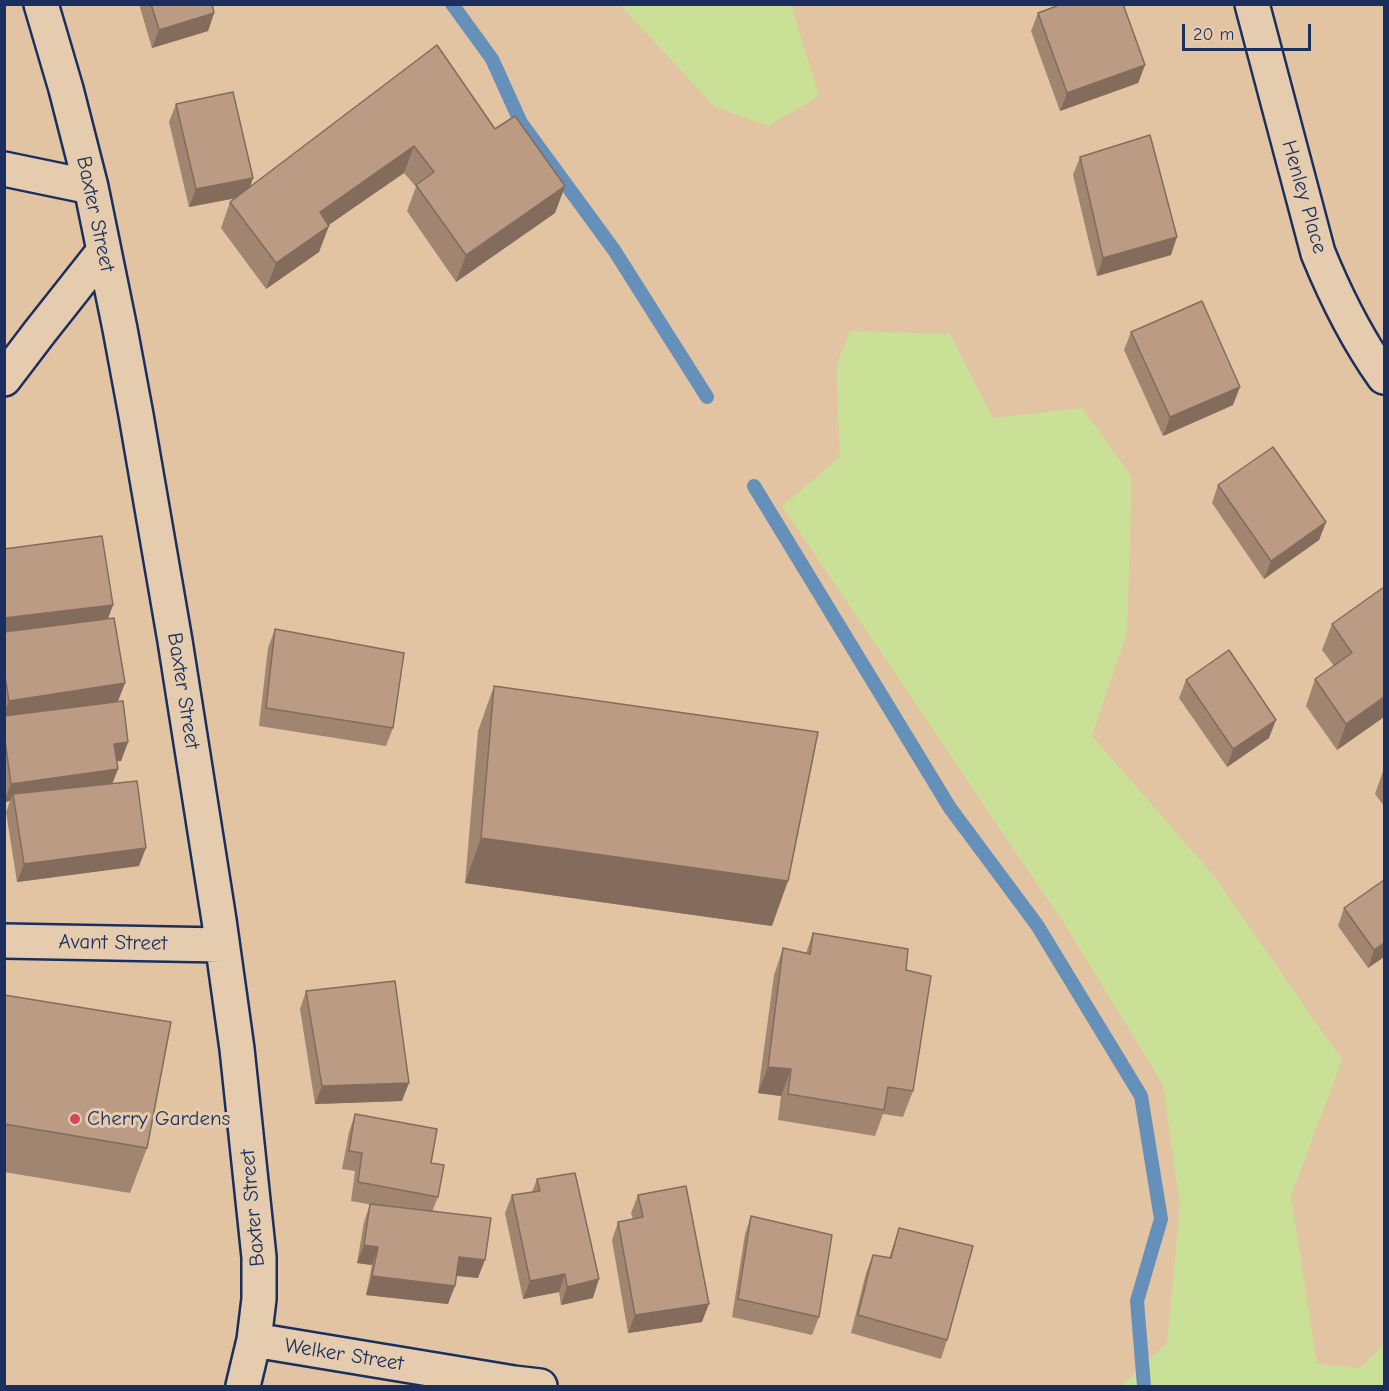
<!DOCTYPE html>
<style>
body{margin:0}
#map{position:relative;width:1389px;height:1391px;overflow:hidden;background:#e2c4a3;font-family:"Comic Neue",sans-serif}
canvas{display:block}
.frame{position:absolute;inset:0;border:6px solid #1b2f5e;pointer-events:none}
.scale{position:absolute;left:1182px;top:24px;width:129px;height:27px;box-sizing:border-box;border:3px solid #1b2f5e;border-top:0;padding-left:8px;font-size:18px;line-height:21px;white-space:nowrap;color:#1b2f5e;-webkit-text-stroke:4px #e6ccae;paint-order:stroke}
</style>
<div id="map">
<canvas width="1389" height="1391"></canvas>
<div class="frame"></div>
<div class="scale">20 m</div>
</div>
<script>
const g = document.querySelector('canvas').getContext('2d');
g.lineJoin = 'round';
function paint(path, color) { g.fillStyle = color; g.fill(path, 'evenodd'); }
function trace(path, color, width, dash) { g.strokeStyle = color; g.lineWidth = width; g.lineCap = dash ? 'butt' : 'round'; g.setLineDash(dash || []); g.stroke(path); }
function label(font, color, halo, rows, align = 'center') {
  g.font = font + ' "Comic Neue",sans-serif'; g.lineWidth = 6; g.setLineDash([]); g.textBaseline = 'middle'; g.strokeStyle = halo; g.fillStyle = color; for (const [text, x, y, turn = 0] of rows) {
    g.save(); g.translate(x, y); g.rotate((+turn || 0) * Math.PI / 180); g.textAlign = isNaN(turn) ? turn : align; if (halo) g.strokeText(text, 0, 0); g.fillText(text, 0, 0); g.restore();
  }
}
const green = new Path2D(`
 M620,5H791L819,96L768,126L715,107Z
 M850,331L950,334L993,418L1082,408L1132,477L1127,633L1092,736L1214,876L1342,1060L1291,1196L1317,1364L1360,1368L1384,1345V1386H1121L1167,1343L1180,1205L1163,1085L1067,928L782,506L840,457L836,366Z`);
const stream = new Path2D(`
 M452,4L492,59L521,123L614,250L707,397
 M754,486L950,808L1037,925L1141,1096L1161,1219L1137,1301L1144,1386`);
const minor = new Path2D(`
 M41,4L66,89L91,187L120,329L136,415L175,641L219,920L237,1049L259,1257V1299L254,1340L243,1386
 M1252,4L1318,253C1336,297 1357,339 1384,377
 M4,169L91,187
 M4,379L39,333L103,252
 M4,941L222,945
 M254,1340L514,1383L540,1386`);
const wall = new Path2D(`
 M139,4H212L214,13L208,31L152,48Z
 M1038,13L1145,65L1138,83L1060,111L1031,31Z
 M437,45L495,129L565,186L555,213L456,282L407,211L416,187L404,173L328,225L319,252L266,289L221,228L230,202L236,198L189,207L169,122L176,104L253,178L250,187Z
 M1080,157L1171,255L1097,276L1073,175Z
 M1131,332L1233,405L1163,436L1124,350Z
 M1218,485L1326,522L1319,540L1264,579L1212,503Z
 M4,549L113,605L108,619L125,683L118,701L128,742L121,761H117L118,769L112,784L139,866L17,882L6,812L10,801L4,802Z
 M1384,587V717L1337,750L1306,706L1315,679L1334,666L1322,650L1332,624Z
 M275,629L393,728L386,746L259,726L268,648Z
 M1186,680L1269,738L1227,767L1179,698Z
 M494,686L772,926L465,883L478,731Z
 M1384,768V806L1375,794Z
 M1344,908L1384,957L1368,968L1338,926Z
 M813,933L906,970L913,1091L903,1117L883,1114L875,1136L778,1120L781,1096L758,1093L774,975L783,948L806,953Z
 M306,991L402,1101L315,1104L300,1009Z
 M4,995L147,1148L130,1193L4,1172Z
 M355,1114L431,1163L438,1197L432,1212L478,1278L456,1276L448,1304L366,1295L372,1265L357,1263L364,1222L370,1204L373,1205L351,1201L355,1171L342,1169L349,1132Z
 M537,1179L593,1298L561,1305L559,1292L523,1299L505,1213L512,1195L532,1192Z
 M638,1195L702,1322L628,1333L612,1240L618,1222L633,1219L631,1213Z
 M751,1216L819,1317L812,1335L732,1317L745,1234Z
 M899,1228L947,1340L941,1359L851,1333L866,1273L873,1255L889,1258Z`);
const shadedWall = new Path2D(`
 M214,13L208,31L152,48L159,30Z
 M1145,65L1138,83L1060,111L1067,93Z
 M414,146L404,173L310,238L320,212Z
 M253,178L247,196L189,207L196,189Z
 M565,186L555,213L456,282L466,255Z
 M329,226L319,252L266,289L276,263Z
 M1177,237L1171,255L1097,276L1103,258Z
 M1240,387L1233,405L1163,436L1170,417Z
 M1326,522L1319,540L1264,579L1271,561Z
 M113,605L106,623L4,635V618Z
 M125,683L118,701L4,719V713L9,701Z
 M1384,697V717L1337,750L1346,724Z
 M1276,720L1269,738L1227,767L1233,749Z
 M128,742L121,761L108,762L114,744Z
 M118,769L111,787L13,794L10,801L4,802L11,784Z
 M481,838L788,881L772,926L465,883Z
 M146,848L139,866L17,882L24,864Z
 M1384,943V957L1368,968L1374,950Z
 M768,1067L791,1069L781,1096L758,1093Z
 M409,1083L402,1101L315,1104L322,1086Z
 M364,1245L378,1247L372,1265L357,1263Z
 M459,1257L485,1260L478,1278L452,1275Z
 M565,1274L559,1292L523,1299L530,1281Z
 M372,1276L455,1286L448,1304L366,1295Z
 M599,1279L593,1298L561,1305L567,1287Z
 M709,1304L702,1322L628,1333L635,1315Z`);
const building = new Path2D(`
 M151,4H212L214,13L159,30Z
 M1062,4H1123L1145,65L1067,93L1038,13Z
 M437,45L495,129L515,116L565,186L466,255L416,185L434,172L414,146L320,212L329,226L276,263L230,202Z
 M233,92L253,178L196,189L176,104Z
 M1150,135L1177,237L1103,258L1080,157Z
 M1202,301L1240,387L1170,417L1131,332Z
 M1273,447L1326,522L1271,561L1218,485Z
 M102,536L113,605L4,618V549Z
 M1384,587V697L1346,724L1315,679L1352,653L1332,624Z
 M114,618L125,683L9,701L4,670V632Z
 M275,629L404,653L393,728L266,708Z
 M1229,650L1276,720L1233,749L1186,680Z
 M494,686L818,732L788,881L481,838Z
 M123,701L128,742L114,744L118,769L11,784L4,733V716Z
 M137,781L146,848L24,864L13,794Z
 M1384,880V943L1374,950L1344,908Z
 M813,933L908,949L906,970L931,976L913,1091L888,1087L884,1110L788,1094L791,1069L768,1067L783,948L810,954Z
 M395,981L409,1083L322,1086L306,991Z
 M4,995L171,1022L147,1148L4,1124Z
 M355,1114L437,1129L431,1163L444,1165L438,1197L358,1182L362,1153L349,1151Z
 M575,1173L599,1279L567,1287L565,1274L530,1281L512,1195L540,1191L537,1179Z
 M686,1186L709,1304L635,1315L618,1222L643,1217L638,1195Z
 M370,1204L491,1218L485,1260L459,1257L455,1286L372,1276L378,1247L364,1245Z
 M751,1216L832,1235L819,1317L738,1299Z
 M899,1228L973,1246L947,1340L858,1315L873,1255L891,1258Z`);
const markers = [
 [75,1119,6,"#d1495b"]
];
const streetNames = [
 ["Henley Place",1304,197,74],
 ["Baxter Street",95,214,78],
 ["Baxter Street",183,691,81],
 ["Avant Street",113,943,1],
 ["Baxter Street",253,1208,-95],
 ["Welker Street",344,1355,9]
];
const poiNames = [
 ["Cherry Gardens",87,1119]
];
paint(green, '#c9e096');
trace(stream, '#6590ba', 14);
trace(minor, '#1b2f5e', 38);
trace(minor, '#e6ccae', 33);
paint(wall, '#a18571');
paint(shadedWall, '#836c5c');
paint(building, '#bb9b83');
trace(building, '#836c5c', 1.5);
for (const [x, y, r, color] of markers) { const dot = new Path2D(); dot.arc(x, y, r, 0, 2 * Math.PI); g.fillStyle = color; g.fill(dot); trace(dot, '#e6ccae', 2); }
label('21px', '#1b2f5e', '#e6ccae', streetNames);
label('21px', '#1b2f5e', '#e6ccae', poiNames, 'left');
</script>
